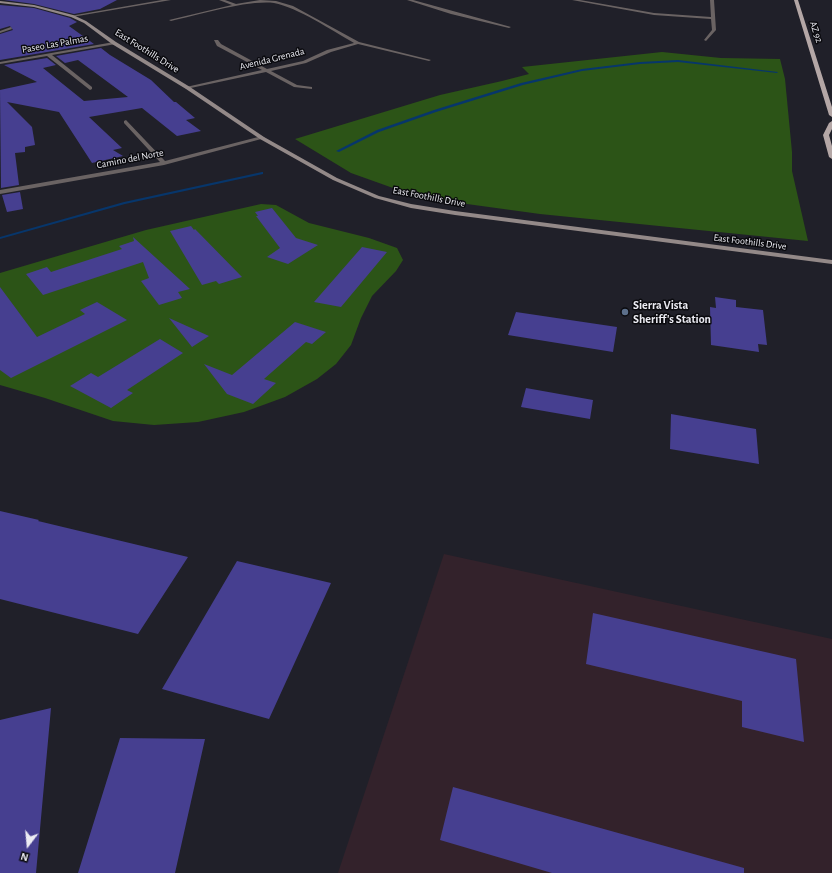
<!DOCTYPE html>
<style>
body{margin:0}
#map{position:relative;width:832px;height:873px;overflow:hidden;background:#202029;font-family:"Alegreya Sans",sans-serif}
canvas{display:block}
.north{position:absolute;left:8px;top:825px;width:40px;height:40px;-webkit-text-stroke:3px #0a0a0e;paint-order:stroke;rotate:196deg;font-size:11px;font-weight:700;line-height:16px;text-align:center;color:#ececf3}
.north::after{content:'';display:block;margin:auto;width:14px;height:18px;background:#ececf3;clip-path:polygon(50% 0,100% 100%,50% 72%,0 100%)}
</style>
<div id="map">
<canvas width="832" height="873"></canvas>
<div class="north">N</div>
</div>
<script>
const g = document.querySelector('canvas').getContext('2d');
g.lineJoin = 'round';
function paint(path, color) { g.fillStyle = color; g.fill(path, 'evenodd'); }
function trace(path, color, width, dash) { g.strokeStyle = color; g.lineWidth = width; g.lineCap = dash ? 'butt' : 'round'; g.setLineDash(dash || []); g.stroke(path); }
function label(font, color, halo, rows, align = 'center') {
  g.font = font + ' "Alegreya Sans",sans-serif'; g.lineWidth = 3; g.setLineDash([]); g.textBaseline = 'middle'; g.strokeStyle = halo; g.fillStyle = color; for (const [text, x, y, turn = 0] of rows) {
    g.save(); g.translate(x, y); g.rotate((+turn || 0) * Math.PI / 180); g.textAlign = isNaN(turn) ? turn : align; if (halo) g.strokeText(text, 0, 0); g.fillText(text, 0, 0); g.restore();
  }
}
const education = new Path2D(`
 M444,554L832,639V873H338Z`);
const green = new Path2D(`
 M662,52L721,58L780,59L785,79L792,152V171L808,241L540,214L467,204L407,193L351,173L295,139L440,95L502,81L529,74L522,67Z
 M261,204L276,205L309,223L369,238L397,248L403,260L396,271L372,296L361,318L351,345L336,364L317,379L285,397L244,412L198,422L154,425L113,421L45,398L0,385V273L146,230Z`);
const stream = new Path2D(`
 M678,60L778,72L777,73L678,62L640,64L582,71L523,85L436,112L379,132L339,152L336,151L377,130L434,110L521,83L582,69L640,62Z
 M262,172H263V174L125,204L0,239V237L124,202Z`);
const building = new Path2D(`
 M4,0H117L100,9L74,14L34,4Z
 M0,5L34,8L70,18L77,22L69,26L94,44L0,60V34L13,30L10,26L0,29Z
 M101,48L110,55L151,80L174,102H176L195,118L186,120L201,131L177,136L142,108L89,117L122,148L113,150L123,156L92,163L59,112L7,102L32,127L35,145L25,147V152L15,153L19,185L1,188L0,90L37,82L4,65L47,58L56,65L43,68L84,101L128,97L78,60L65,63L56,56Z
 M20,192L23,209L7,212L2,195Z
 M272,208L296,238L318,245L288,264L267,257L280,248L256,216H258L255,212Z
 M191,226L194,230L195,229L242,277L219,284L216,281L202,285L170,231Z
 M133,237L190,289L178,292L182,298L159,305L141,281L149,278L143,262L43,295L26,274L47,267L51,272L122,249L119,246L134,241Z
 M362,247L387,252L341,307L314,302Z
 M0,287L37,337L85,314L80,310L97,302L127,320L11,378L0,370Z
 M715,297L736,300V307L763,310L767,345L758,344L759,352L711,345L710,307L716,308Z
 M516,312L617,327L613,352L508,335Z
 M169,318L209,336L192,347Z
 M295,322L326,332L312,344L306,342L264,379L276,383L253,404L227,394L204,364L232,375Z
 M160,339L183,353L127,390L133,393L111,408L70,386L91,373L98,377Z
 M526,388L593,400L590,419L521,407Z
 M671,414L756,429L759,464L670,449Z
 M0,511L39,520L38,521L188,557L138,634L0,599Z
 M237,561L331,583L269,719L162,689Z
 M593,613L796,659L804,742L742,727V701L586,664Z
 M51,708L36,873H0V720Z
 M120,738L205,739L175,873H78Z
 M453,787L744,868V873H552L440,840Z`);
const street = new Path2D(`
 M162,0H171L72,17L70,16Z
 M219,0H225L236,4L260,0L276,1L293,6L359,42L431,60L429,61L358,44L331,52L306,63L271,71L297,85L312,87V89L294,87L266,72L186,89V87L262,70L217,46L214,40H218L221,44L267,69L303,61L327,50L354,43C333,31 297,7 274,3C246,0 199,15 171,21L169,20L232,5Z
 M407,0H413L511,27L509,28L451,14Z
 M572,0H580L654,13L711,17L710,0H714L716,30L706,41L704,40L712,30L711,19L654,15Z
 M11,27L12,29L0,33V31Z
 M114,42L116,44L52,55L92,87V89L90,90L47,56L0,64V62Z
 M126,120L165,161L262,136L265,138L164,165L0,194V190L160,162L124,123V121Z`);
const secondary = new Path2D(`
 M0,1L34,5L73,15L86,21L116,42L190,87L264,137L337,178L379,196L411,204L455,211L832,260V264L455,215L411,208L375,198L333,180L260,139L186,89L112,44L84,23L71,17L34,7L0,3Z`);
const primary = new Path2D(`
 M794,0H798L832,107V117L829,115Z
 M832,121V129L829,135L832,146V159L829,157L823,135L829,123Z`);
const markers = [
 [625,312,4,"#5c6f8a"]
];
const farStreetnames = [
 ["AZ 92",816,32,72],
 ["Paseo Las Palmas",55,44,-10],
 ["East Foothills Drive",147,51,32],
 ["Avenida Grenada",272,59,-14],
 ["Camino del Norte",130,159,-11],
 ["East Foothills Drive",429,197,11],
 ["East Foothills Drive",750,242,7]
];
const poiNames = [
 ["Sierra Vista",633,305],
 ["Sheriff's Station",633,319]
];
paint(education, '#33222b');
paint(green, '#2c5417');
paint(stream, '#07366b');
paint(building, '#463f90');
paint(street, '#6a6363');
paint(secondary, '#938988');
paint(primary, '#b4a7a6');
for (const [x, y, r, color] of markers) { const dot = new Path2D(); dot.arc(x, y, r, 0, 2 * Math.PI); g.fillStyle = color; g.fill(dot); trace(dot, '#0a0a0e', 1.5); }
label('10px', '#ececf3', '#0a0a0e', farStreetnames);
label('bold 12px', '#ececf3', '#0a0a0e', poiNames, 'left');
</script>
